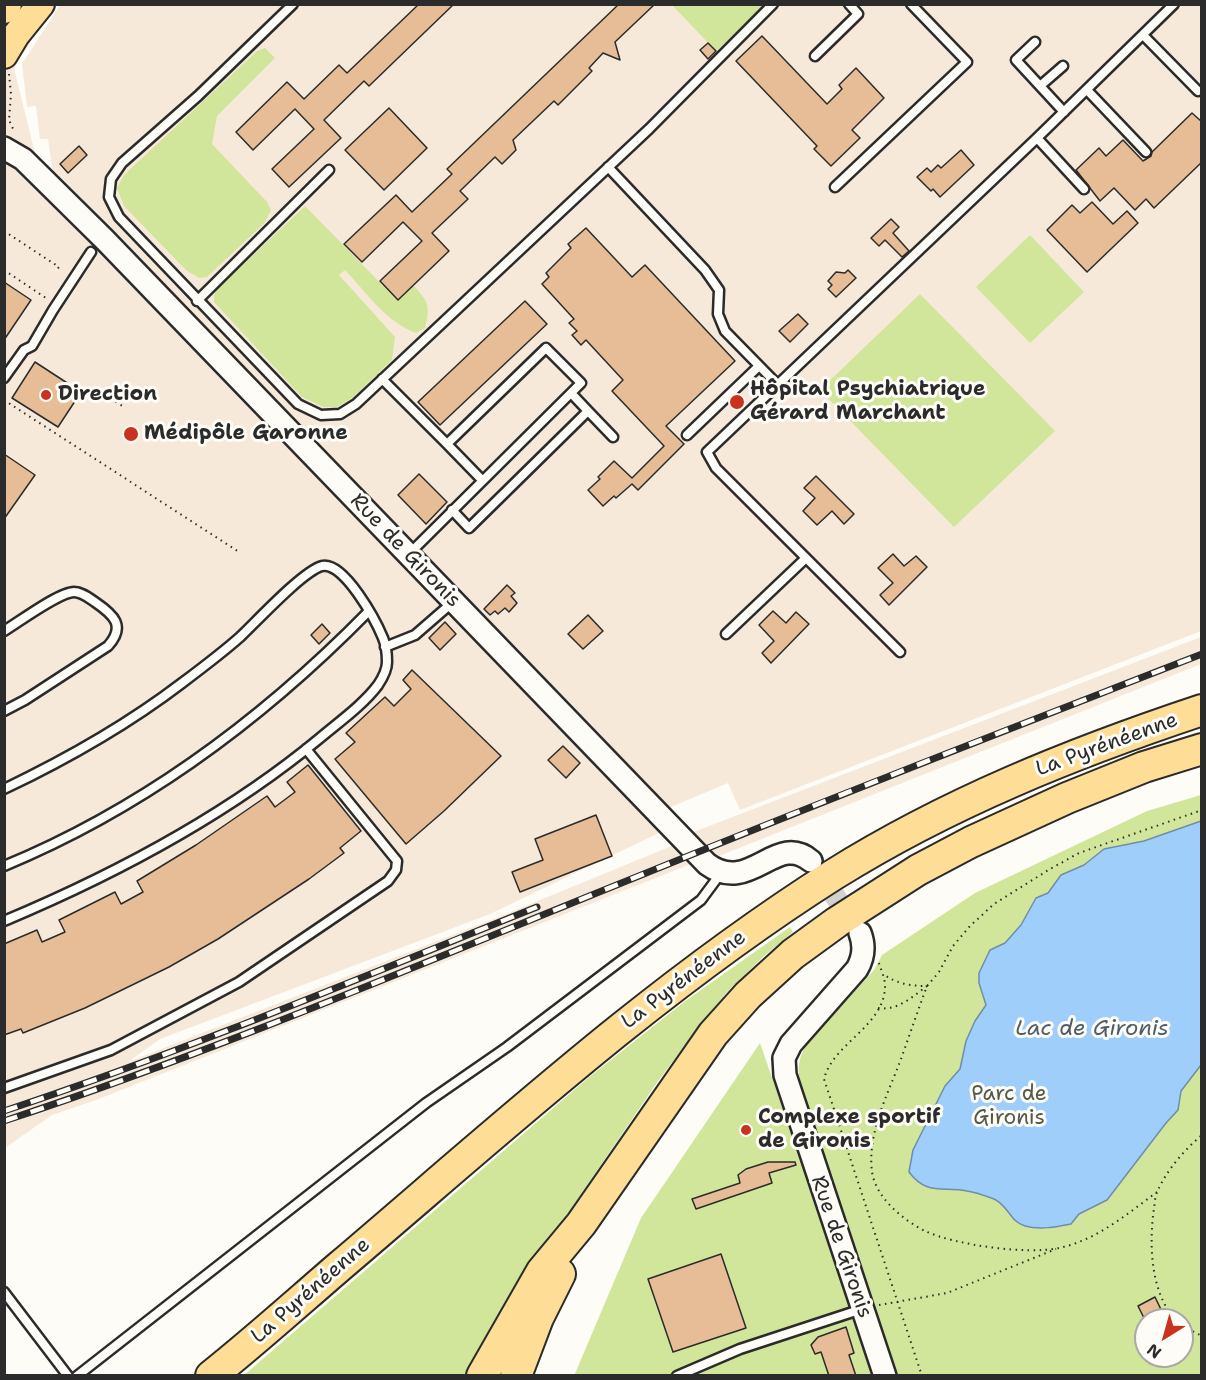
<!DOCTYPE html>
<meta charset="utf-8">
<style>
body{margin:0}
#map{position:relative;width:1206px;height:1380px;overflow:hidden;background:#fdfcf7;font-family:"Shantell Sans",sans-serif}
canvas{display:block}
.frame{position:absolute;inset:0;border:6px solid #2b2b2b;pointer-events:none}
.north{position:absolute;left:1134px;top:1308px;width:60px;height:60px;box-sizing:border-box;background:#fdfcf7;border:2px solid #a9a8a5;border-radius:50%;rotate:217deg;font-size:16px;font-weight:700;line-height:24px;text-align:center;color:#2b2b2b}
.north::after{content:'';display:block;margin:auto;width:21px;height:27px;background:#c8321e;clip-path:polygon(50% 0,100% 100%,50% 72%,0 100%)}
</style>
<div id="map">
<canvas width="1206" height="1380"></canvas>
<div class="frame"></div>
<div class="north">N</div>
</div>
<script>
const g = document.querySelector('canvas').getContext('2d');
g.lineJoin = 'round';
function paint(path, color) { g.fillStyle = color; g.fill(path, 'evenodd'); }
function trace(path, color, width, dash) { g.strokeStyle = color; g.lineWidth = width; g.lineCap = dash ? 'butt' : 'round'; g.setLineDash(dash || []); g.stroke(path); }
function label(font, color, halo, rows, align = 'center') {
  g.font = font + ' "Shantell Sans",sans-serif'; g.lineWidth = 6; g.setLineDash([]); g.textBaseline = 'middle'; g.strokeStyle = halo; g.fillStyle = color; for (const [text, x, y, turn = 0] of rows) {
    g.save(); g.translate(x, y); g.rotate((+turn || 0) * Math.PI / 180); g.textAlign = isNaN(turn) ? turn : align; if (halo) g.strokeText(text, 0, 0); g.fillText(text, 0, 0); g.restore();
  }
}
const built = new Path2D(`
 M5,5H54L14,68L38,166L665,830L490,914L160,1039L128,1062L506,914L679,843L691,833L1201,637V664L714,858L696,862L96,1100L52,1115L5,1148Z
 M60,5H1201V631L740,810L728,783L666,809L53,173L48,139H40L36,106L27,107L22,64Z`);
const green = new Path2D(`
 M672,5H765L716,51Z
 M265,48L275,58L217,116L212,144L267,202L271,210L265,222L257,230L207,277L199,278L186,270L124,206L117,188L124,175L257,51Z
 M305,206L397,300L413,285C428,301 431,306 425,328L416,333C386,322 366,292 345,270L339,275L395,337L392,360L351,399L337,407H323L302,397L214,302V295L217,289Z
 M1030,235L1084,292L1030,343L976,287Z
 M920,294L1055,431L954,527L820,390Z
 M1201,795V1375H898L800,1088C798,1068 797,1060 808,1042L874,970L882,955L975,893L1147,811ZM1146,1320H1182V1356H1146Z
 M790,927L793,932L763,957L728,991L693,1034L656,1084L539,1256L471,1375L243,1376L588,1078L684,1002Z
 M760,1043L875,1375L574,1376L641,1218Z`);
const water = new Path2D(`
 M1201,821V1065L1181,1091L1178,1110L1166,1123L1107,1200L1079,1214L1071,1224C1056,1227 1040,1230 1025,1226C1010,1222 1008,1205 994,1199C986,1196 975,1192 967,1191C942,1186 927,1196 909,1172L913,1150L945,1086L960,1069L966,1041L975,1021L986,1005L979,983V973L990,950L1005,943L1021,925L1036,898L1048,893L1061,875L1084,865L1104,849L1144,841Z`);
const building = new Path2D(`
 M419,4H454L369,86L364,81L324,120L341,138L289,187L272,169L314,129L295,109L253,150L236,132L287,82L304,99L339,65L347,73Z
 M619,4H655L615,42L620,60L603,53L589,68L592,71L558,105L554,101L513,140L516,150L502,164L495,157L460,191L468,199L432,233L449,251L398,300L380,281L422,241L403,222L362,262L344,244L396,195L412,212L452,174L447,169Z
 M762,36L827,104L842,89L839,85L856,68L884,98L852,130L860,138L831,166L814,149L817,146L736,61Z
 M708,43L716,51L708,59L700,50Z
 M389,108L427,148L384,190L345,150Z
 M1192,113L1202,122V162L1154,208L1146,199L1135,210L1114,188L1100,201L1076,170L1099,148L1106,156L1123,140L1143,161L1151,156L1152,152Z
 M79,146L87,155L68,173L60,164Z
 M961,150L974,165L940,197L933,189L931,191L917,177L927,168L931,172L938,165L941,168Z
 M1092,202L1113,224L1127,211L1138,223L1087,272L1047,230L1072,205L1080,213Z
 M891,219L899,227L893,233L909,251L902,257L885,240L879,246L871,238Z
 M586,228L632,277L645,265L735,361L666,426L684,444L638,490L632,484L616,498L614,496L603,506L588,490L600,479L598,477L614,461L632,478L664,446L612,391L623,380L586,340L581,345L572,335L577,331L569,323L574,319L542,284L549,277L546,273L571,248L568,244Z
 M848,270L856,278L836,297L828,289L832,285L828,281L836,272L845,273Z
 M4,282L31,300L4,340Z
 M525,301L547,324L440,425L418,402Z
 M798,314L808,324L790,342L779,331Z
 M35,362L81,392L58,427L12,398Z
 M4,454L35,475L4,519Z
 M419,474L447,502L426,524L398,495Z
 M816,476L854,514L844,524L832,511L817,525L803,511L815,498L804,488Z
 M893,554L904,566L916,556L927,567L889,605L880,595L893,583L878,568Z
 M507,585L515,593L511,596L517,603L509,612L505,608L498,614L495,611L490,615L484,609Z
 M773,611L786,623L796,612L809,624L771,663L762,653L774,641L759,625Z
 M588,615L603,631L583,649L568,634Z
 M445,622L456,634L440,650L429,638Z
 M322,624L330,633L319,644L311,635Z
 M412,670L501,756L444,811L406,844L335,759L355,742L346,733L385,697L394,706L411,689L403,680Z
 M563,746L580,763L566,778L548,760Z
 M308,765L361,831L340,848L344,853L309,879L218,939L169,967L85,1008L23,1033L21,1029L4,1035V944L37,930L42,942L65,932L59,920L115,892L121,904L143,892L137,881L196,845L267,796L275,807L295,792L287,782Z
 M596,815L612,856L520,892L512,872L543,860L535,839Z
 M768,1162H795L796,1165L769,1173L772,1183L696,1209L692,1199L740,1183L738,1175L746,1169Z
 M721,1254L746,1328L673,1352L648,1279Z
 M1155,1297L1166,1320H1145L1138,1306Z
 M846,1327L854,1353L849,1355L856,1376H829L821,1352L815,1354L811,1345L818,1337Z`);
const tertiaryTunnel = new Path2D(`
 M816,869L855,925`);
const path = new Path2D(`
 M9,74L11,94L9,120L14,131L13,132
 M4,231L59,267L56,271
 M4,270L46,298
 M103,389L111,399L124,407
 M4,400L239,552
 M879,963C881,970 885,978 885,986C885,1026 833,1043 824,1079L922,1376
 M878,1008C898,1011 912,997 927,986C911,986 897,984 883,974
 M1157,1192C1127,1214 1097,1240 1059,1248C1027,1255 955,1245 925,1231C903,1220 876,1198 872,1172C867,1133 888,1094 901,1059C910,1034 918,1010 927,986L939,972L953,946L970,926L994,904L1050,869L1079,853L1202,810
 M879,1305L947,1293L1056,1249
 M1176,1320C1150,1293 1149,1243 1154,1208C1155,1202 1155,1195 1158,1190C1167,1170 1185,1149 1202,1135
 M1182,1326L1202,1336`);
const service = new Path2D(`
 M293,4L198,96L122,163L111,179L109,197L119,217L298,404L321,415L340,414L356,404L649,129L773,4
 M1143,35L1198,91
 M1035,42L1016,60L1064,112
 M815,56L858,14L849,4
 M1040,86L1063,66
 M1087,90L1146,152
 M1037,138L1084,189
 M608,167L705,270L719,290L718,314L725,331L777,384
 M835,187L967,62L911,4
 M197,301L329,170
 M4,378L24,350L32,346L53,310L91,252
 M382,379L447,444
 M588,411L613,437
 M687,435L759,366
 M452,510L469,528L588,411L571,393
 M409,554L581,383L546,348L447,444L482,480
 M4,631C19,622 59,592 74,592C82,592 89,598 95,602C114,615 126,626 108,646L25,700L4,711
 M726,634L806,558
 M385,647L415,635L453,602
 M900,652L716,468L707,452L1037,138L1174,4
 M4,789C67,759 127,725 182,683C202,668 222,653 240,637C257,621 303,571 322,566C344,561 376,621 383,638C386,645 387,655 387,662C387,669 382,679 378,685C363,705 339,722 320,738C226,816 116,874 4,921
 M4,866C142,809 265,717 369,611
 M4,1088L111,1050L239,982L388,881L396,870L397,861L306,749
 M4,1292L68,1376
 M77,1376L426,1103L507,1047L701,900L721,873
 M677,1376L740,1349L862,1309`);
const tertiary = new Path2D(`
 M4,148L23,159L105,240L707,864C750,896 776,831 811,861
 M860,933C865,946 864,957 857,969L791,1044L784,1058L785,1075L885,1376`);
const primary = new Path2D(`
 M4,10L8,4
 M4,55L16,35L41,4`);
const motorway = new Path2D(`
 M211,1376C255,1341 297,1303 340,1266C500,1130 655,988 833,875C948,803 1073,753 1202,710
 M482,1376L542,1271L581,1224L713,1034L748,995L793,954L837,922L918,870L971,842L1067,798L1144,767L1202,749
 M516,1376L538,1318L560,1274`);
const rail = new Path2D(`
 M4,1111C185,1051 360,978 537,907
 M4,1121C213,1052 416,966 619,884C812,805 1007,730 1202,654`);
const markers = [
 [46,395,6,"#c8321e"],
 [737,402,8,"#c8321e"],
 [131,434,8,"#c8321e"],
 [746,1130,6,"#c8321e"]
];
const poiNames = [
 ["Hôpital Psychiatrique",750,390],
 ["Gérard Marchant",750,414],
 ["Direction",58,395],
 ["Médipôle Garonne",144,434],
 ["Complexe sportif",758,1118],
 ["de Gironis",758,1142]
];
const streetNames = [
 ["Rue de Gironis",405,551,46],
 ["La Pyrénéenne",1107,745,-20],
 ["La Pyrénéenne",684,980,-37],
 ["Rue de Gironis",841,1247,71],
 ["La Pyrénéenne",311,1291,-41]
];
const parkNames = [
 ["Parc de",1009,1095],
 ["Gironis",1009,1119]
];
const waterNames = [
 ["Lac de Gironis",1092,1029]
];
paint(built, '#f6e9da');
paint(green, '#d1e69b');
paint(water, '#9fcefb');
trace(water, '#718da8', 1.5);
paint(building, '#e6bd96');
trace(building, '#2b2b2b', 1.5);
trace(tertiaryTunnel, '#d3d2ce', 21, [21, 10]);
trace(service, '#2b2b2b', 13);
trace(tertiary, '#2b2b2b', 26);
trace(primary, '#2b2b2b', 30);
trace(motorway, '#2b2b2b', 34);
trace(path, '#2b2b2b', 2, [1.5, 4.5]);
trace(service, '#fdfcf7', 8);
trace(tertiary, '#fdfcf7', 21);
trace(primary, '#fedd96', 26);
trace(motorway, '#fedd96', 30);
trace(rail, '#2b2b2b', 7);
trace(rail, '#fdfcf7', 4.5, [14]);
for (const [x, y, r, color] of markers) { const dot = new Path2D(); dot.arc(x, y, r, 0, 2 * Math.PI); g.fillStyle = color; g.fill(dot); trace(dot, '#fdfcf7', 2); }
label('bold 21px', '#2b2b2b', '#fdfcf7', poiNames, 'left');
label('21px', '#2b2b2b', '#fdfcf7', streetNames);
label('21px', '#545a47', '#fdfcf7', parkNames);
label('italic 22px', '#4e5c69', '#fdfcf7', waterNames);
</script>
